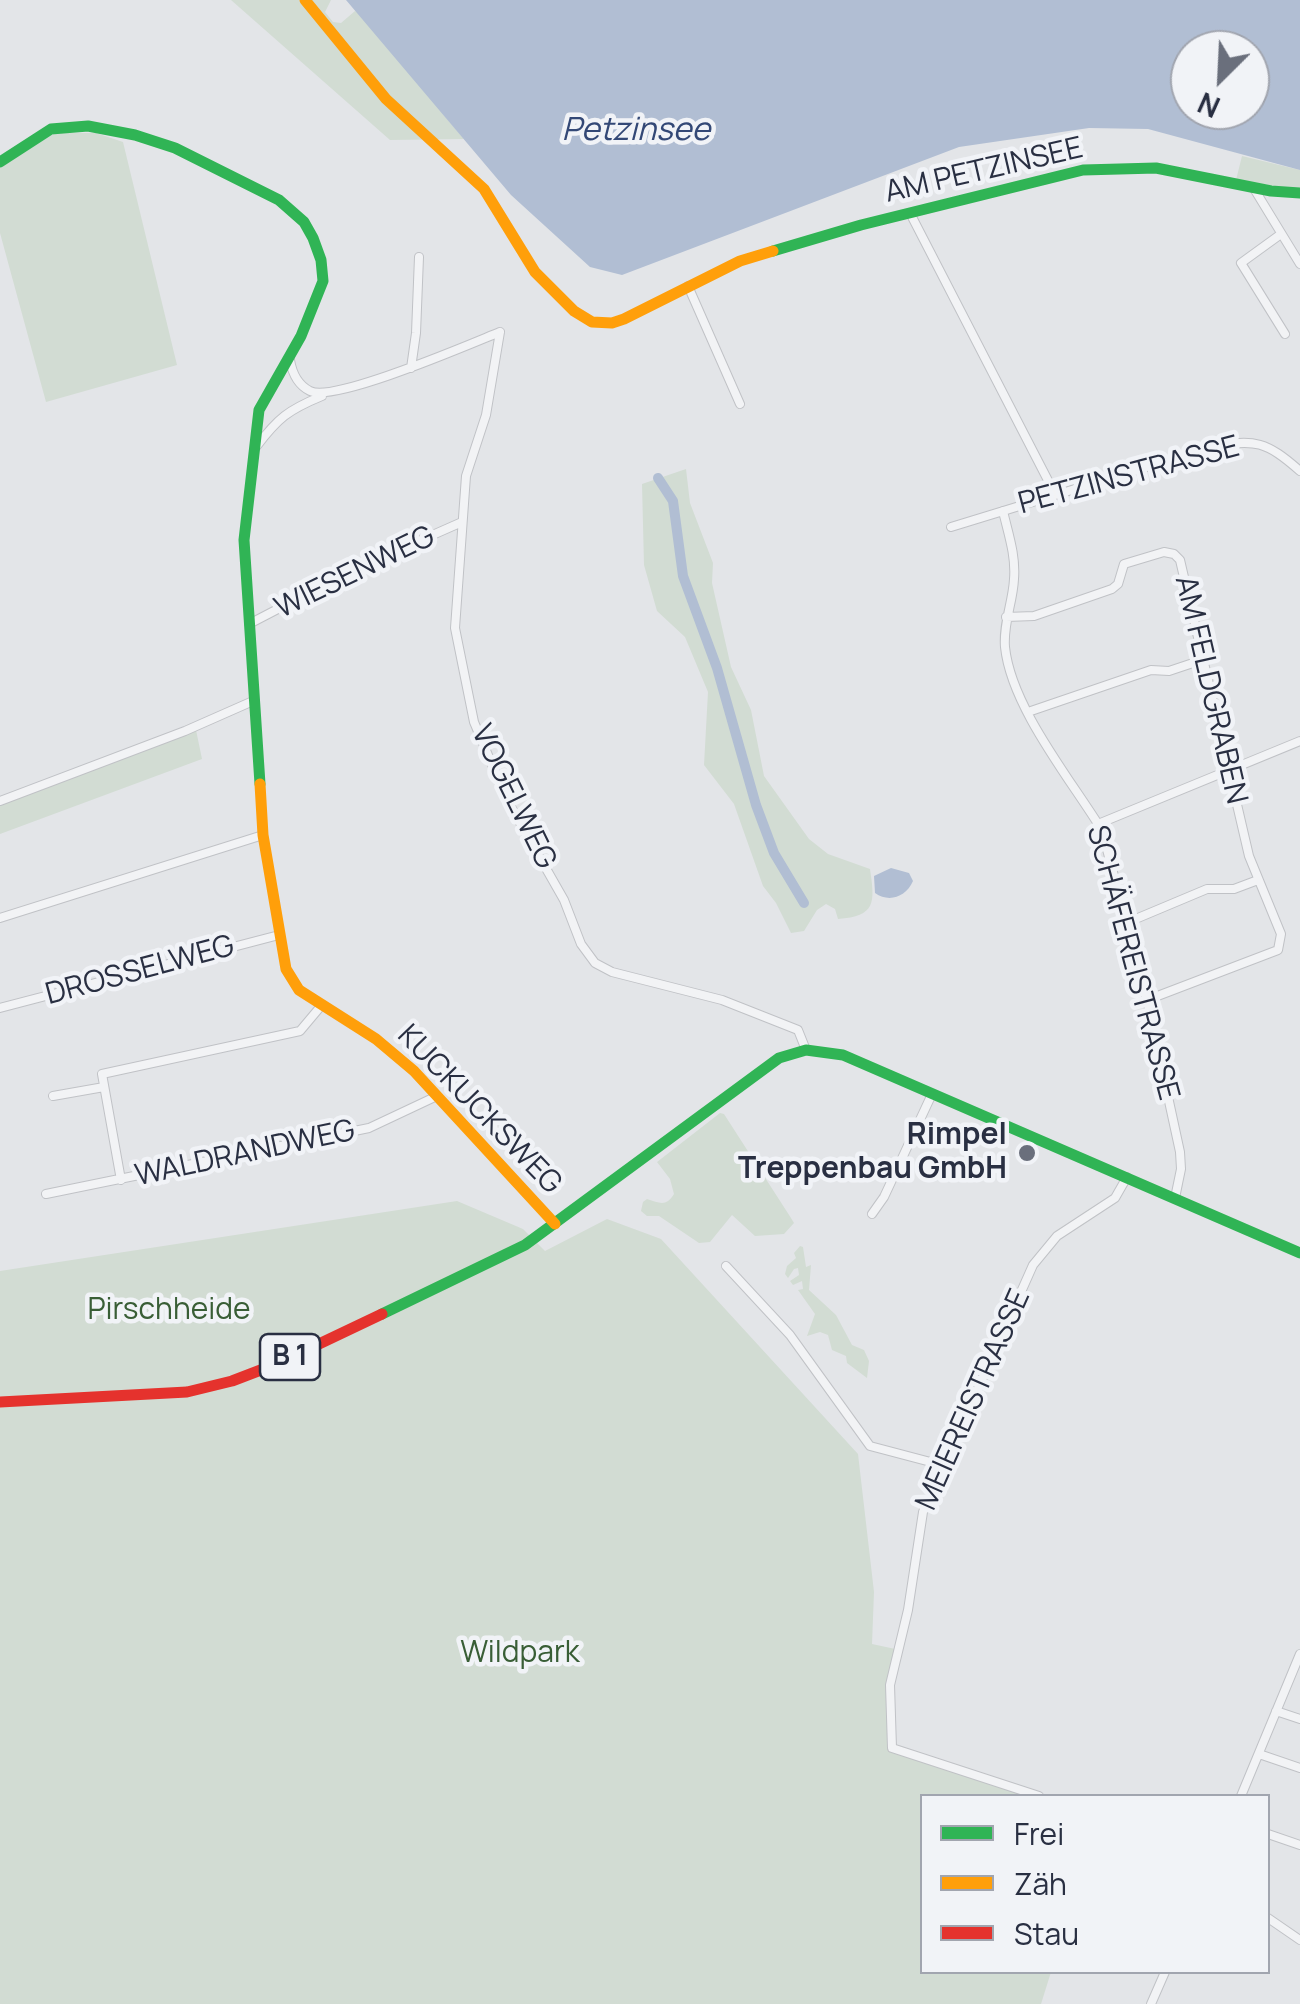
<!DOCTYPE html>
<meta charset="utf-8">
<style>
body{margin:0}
#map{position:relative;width:1300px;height:2004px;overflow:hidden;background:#e3e5e8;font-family:Manrope,sans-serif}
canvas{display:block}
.legend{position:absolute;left:920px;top:1794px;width:350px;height:180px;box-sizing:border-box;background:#f1f3f7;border:2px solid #a1a5af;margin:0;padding:12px 18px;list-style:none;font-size:30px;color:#292f42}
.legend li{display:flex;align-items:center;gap:20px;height:50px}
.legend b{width:50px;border:2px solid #a1a5af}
.north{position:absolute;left:1170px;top:30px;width:100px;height:100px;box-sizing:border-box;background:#f1f3f7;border:2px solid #a1a5af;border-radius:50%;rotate:204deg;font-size:28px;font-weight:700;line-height:40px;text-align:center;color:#292f42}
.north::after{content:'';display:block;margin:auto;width:35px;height:45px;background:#6a6f7c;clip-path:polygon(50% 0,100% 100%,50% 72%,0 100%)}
</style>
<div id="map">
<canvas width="1300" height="2004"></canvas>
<ul class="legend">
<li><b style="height:12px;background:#30b455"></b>Frei</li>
<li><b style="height:12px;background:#ff9f0a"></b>Zäh</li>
<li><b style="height:12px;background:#e5322d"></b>Stau</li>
</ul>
<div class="north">N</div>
</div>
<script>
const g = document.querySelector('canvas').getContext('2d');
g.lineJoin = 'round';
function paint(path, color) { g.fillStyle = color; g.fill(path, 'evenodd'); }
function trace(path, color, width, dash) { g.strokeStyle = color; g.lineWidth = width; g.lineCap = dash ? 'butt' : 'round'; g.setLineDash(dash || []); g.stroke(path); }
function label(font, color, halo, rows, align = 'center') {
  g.font = font + ' Manrope,sans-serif'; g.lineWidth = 9; g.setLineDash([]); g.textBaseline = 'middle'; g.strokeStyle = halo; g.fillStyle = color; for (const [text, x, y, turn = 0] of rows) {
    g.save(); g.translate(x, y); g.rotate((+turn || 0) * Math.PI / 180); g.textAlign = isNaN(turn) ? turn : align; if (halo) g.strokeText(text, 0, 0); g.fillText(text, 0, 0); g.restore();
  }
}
const green = new Path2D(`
 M231,0H331L325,12L333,22L341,23L355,11L389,25L444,115L464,139L390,140Z
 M55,133H96L123,142L177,365L46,402L0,233V167Z
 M1242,156L1300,170V190L1236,180Z
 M686,469L690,503L713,563L712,583L731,667L751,710L764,776L809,839L828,854L870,869C875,903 876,916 838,919L835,909L826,904L817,910L804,931L791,933L776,903L763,886L734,804L704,765L708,692L685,637L657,611L644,565L642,484Z
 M196,730L202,759L0,834V804Z
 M720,1113L724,1114L791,1218L794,1223L784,1234L755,1236L732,1215L710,1242L699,1243L659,1216H647L641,1211L643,1202L647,1199C660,1203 666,1207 674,1194L670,1179L657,1162Z
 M457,1201L523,1229L545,1251L607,1219L661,1239L858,1454L874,1592L872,1644L900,1650L890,1685L892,1748L1039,1796H922V1972H1051L1041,2004H0V1271Z
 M800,1246L803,1247L806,1267L811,1265L809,1290L836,1315L852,1345L864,1350L869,1361L867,1378L847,1363L846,1356L832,1350L828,1335L820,1332L807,1336L815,1314L798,1290L803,1289L802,1281L793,1285L790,1281L799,1275L798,1268L794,1269L788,1278L785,1274L787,1266L796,1258L794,1253Z`);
const water = new Path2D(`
 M346,0H1300V170L1148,129L1089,128L959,147L622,275L590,267L511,195ZM1190,50H1250V110H1190Z
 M891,868L909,873L913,881C906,897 889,903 875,893L874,876Z`);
const canal = new Path2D(`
 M658,478L673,501L683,576L717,668L756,805L774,853L804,903`);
const street = new Path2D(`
 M1253,187L1300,264
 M910,213L1055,494
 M1281,234L1241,263L1285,334
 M688,286L740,404
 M500,332L486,415L466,476L455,628L474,722L507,800L564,900L581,944L595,963L612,972L722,1000L798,1030L806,1050
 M290,360C292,372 298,385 310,391C334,403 470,344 500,332
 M411,368L416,333L419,257
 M256,447C278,418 288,410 322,396
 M1003,511C1008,533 1016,555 1014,579C1013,602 1003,623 1005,647C1011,705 1067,775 1098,824L1105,842L1147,1000L1180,1152L1181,1169L1175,1198
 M951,527L1212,447C1255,438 1267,442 1300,471
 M1006,617L1034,616L1112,589L1118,584L1124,564L1164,552L1174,554L1180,560L1249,856L1281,934L1278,950L1147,1000
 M249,624L349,572L462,522
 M1028,712L1151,670L1169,671L1202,660
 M0,801L185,731L253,701
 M1098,824L1300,741
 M0,918L263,835
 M1126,923L1207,889H1234L1258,880
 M0,1008L279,935
 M53,1096L104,1087
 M121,1180L102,1074L300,1031L321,1006
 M46,1194L369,1128L437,1096
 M872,1214L884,1197L932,1094
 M726,1266L790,1335L870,1446L942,1465
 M1276,1711L1300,1719
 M1259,1754L1300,1768
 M1039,1796L892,1748L890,1685L908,1610L923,1512L1033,1265L1057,1236L1115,1198L1127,1177
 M1241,1796L1300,1654
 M1268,1834L1300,1845
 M1268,1918L1300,1940
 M1151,2004L1165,1972`);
const fast = new Path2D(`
 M0,162L51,129L88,126L135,135L175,148L279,200L304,222L313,238L321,260L323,281L301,336L259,410L244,540L260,784
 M773,251L861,225L1083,170L1156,168L1271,191L1300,193
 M382,1314L525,1245L779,1058L806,1050L843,1055L1300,1253`);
const slow = new Path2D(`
 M305,0L386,99L484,189L535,272L574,311L592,322L612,323L624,319L740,261L773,251
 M260,784L263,835L286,969L299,990L376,1039L414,1071L555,1224`);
const jam = new Path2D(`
 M0,1402L187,1392L232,1381L279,1363L382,1314`);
const markers = [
 [1027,1153,10,"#6a6f7c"]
];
const shields = [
 [290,1357,60]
];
const shieldNames = [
 ["B 1",290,1357]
];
const streetNames = [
 ["AM PETZINSEE",984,171,-13],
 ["PETZINSTRASSE",1129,476,-15],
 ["WIESENWEG",355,573,-26],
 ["AM FELDGRABEN",1210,690,77],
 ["VOGELWEG",513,797,64],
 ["SCHÄFEREISTRASSE",1132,963,75],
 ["DROSSELWEG",140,971,-15],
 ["KUCKUCKSWEG",479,1110,46],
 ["WALDRANDWEG",245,1154,-12],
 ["MEIEREISTRASSE",974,1400,-66]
];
const poiNames = [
 ["Rimpel",1007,1136],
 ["Treppenbau GmbH",1007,1170]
];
const parkNames = [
 ["Pirschheide",169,1311],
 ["Wildpark",520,1654]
];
const waterNames = [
 ["Petzinsee",636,131]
];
paint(green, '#d2dcd3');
paint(water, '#b1bed3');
trace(canal, '#b1bed3', 10);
trace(street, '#c0c2c6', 10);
trace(street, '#f2f3f5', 8);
trace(fast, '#30b455', 11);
trace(slow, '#ff9f0a', 11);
trace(jam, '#e5322d', 11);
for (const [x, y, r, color] of markers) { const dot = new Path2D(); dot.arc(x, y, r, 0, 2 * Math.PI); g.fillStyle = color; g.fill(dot); trace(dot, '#f1f3f7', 4); }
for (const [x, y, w] of shields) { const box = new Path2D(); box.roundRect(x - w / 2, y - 23, w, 46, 8); g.fillStyle = '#f1f3f7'; g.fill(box); trace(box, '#292f42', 2.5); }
label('bold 28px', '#292f42', null, shieldNames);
label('30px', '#292f42', '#f1f3f7', streetNames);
label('bold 30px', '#292f42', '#f1f3f7', poiNames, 'right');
label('30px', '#395e36', '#f1f3f7', parkNames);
label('italic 32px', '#334876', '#f1f3f7', waterNames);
</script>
